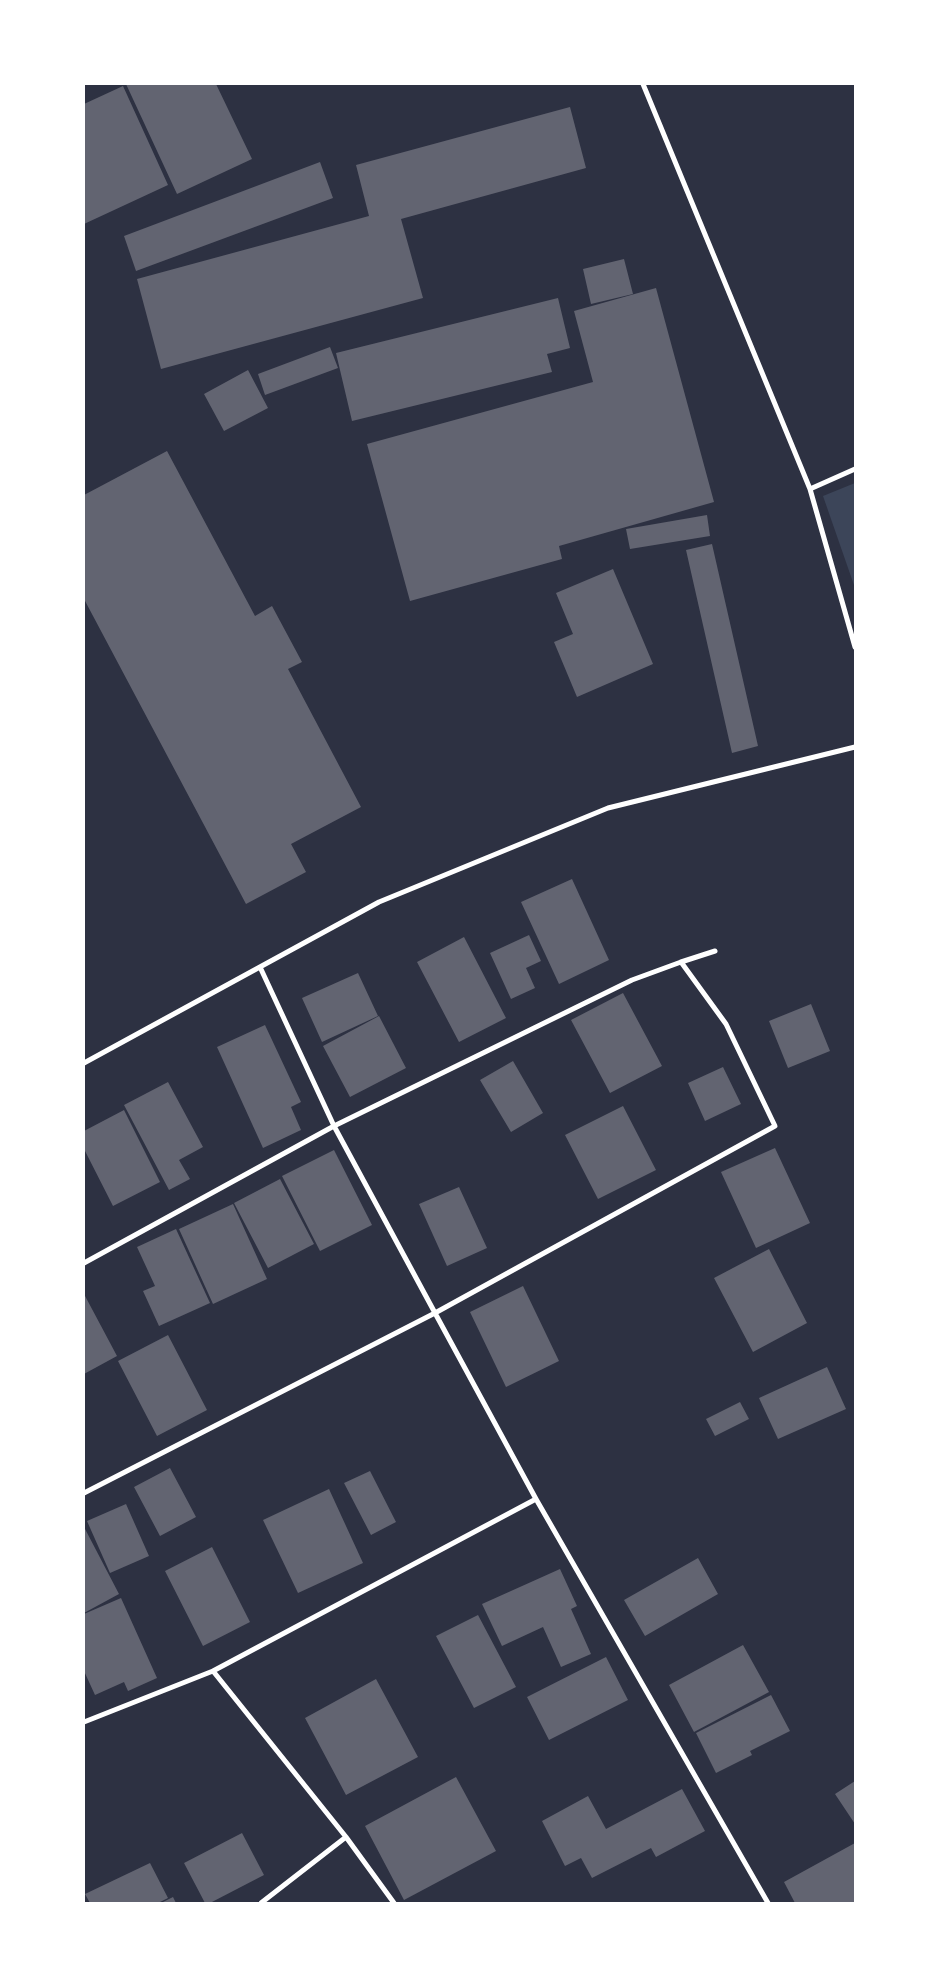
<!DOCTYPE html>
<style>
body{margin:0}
#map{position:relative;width:939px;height:1987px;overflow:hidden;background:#2d3142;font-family:Karla,sans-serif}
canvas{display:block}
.frame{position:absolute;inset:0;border:85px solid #fff;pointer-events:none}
</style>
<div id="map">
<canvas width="939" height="1987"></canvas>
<div class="frame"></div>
</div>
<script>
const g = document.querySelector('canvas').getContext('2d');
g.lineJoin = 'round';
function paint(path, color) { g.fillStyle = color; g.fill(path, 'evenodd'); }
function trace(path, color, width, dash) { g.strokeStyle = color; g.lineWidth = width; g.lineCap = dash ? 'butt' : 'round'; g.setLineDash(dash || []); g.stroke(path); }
const green = new Path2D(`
 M855,483V588L823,496Z`);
const building = new Path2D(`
 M126,84H216L252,159L177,194Z
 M123,86L168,185L84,224V104Z
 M570,107L586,168L401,219L423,298L161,369L137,279L369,216L356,165Z
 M320,162L333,198L136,271L124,236Z
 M624,259L633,294L591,304L583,269Z
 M656,288L714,502L559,546L562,559L410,601L367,444L593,382L574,311Z
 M558,298L570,348L547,354L552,372L352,421L336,353Z
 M330,347L338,368L265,395L258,374Z
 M248,370L268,408L224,431L204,394Z
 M167,451L255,616L272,606L302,662L288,669L361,807L291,844L306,872L246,904L84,599V495Z
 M707,515L710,536L630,549L626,529Z
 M712,544L758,746L732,753L686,550Z
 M613,569L653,664L577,697L554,642L573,634L556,593Z
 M572,879L609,960L559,984L521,902Z
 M529,935L541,961L526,968L535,988L511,999L490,953Z
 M464,937L506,1018L459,1042L417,962Z
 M358,973L378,1016L322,1042L302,998Z
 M623,993L662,1066L610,1093L571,1020Z
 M811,1004L830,1051L788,1068L769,1021Z
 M379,1016L406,1068L350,1097L323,1046Z
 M265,1025L301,1102L291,1107L301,1130L263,1148L217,1047Z
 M513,1061L543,1113L511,1132L480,1080Z
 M723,1067L741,1104L705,1121L688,1083Z
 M168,1082L203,1147L179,1160L190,1179L169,1190L124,1105Z
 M623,1106L656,1170L598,1199L565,1135Z
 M124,1110L160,1182L113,1206L84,1149V1131Z
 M775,1148L810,1223L756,1248L721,1172Z
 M334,1150L372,1225L320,1251L282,1176Z
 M280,1179L314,1244L268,1268L234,1203Z
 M459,1187L487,1248L447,1266L419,1204Z
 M233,1204L267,1279L213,1304L179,1229Z
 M176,1229L210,1303L159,1326L143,1291L155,1286L137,1247Z
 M769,1249L807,1323L753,1352L714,1278Z
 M523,1286L559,1361L506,1387L470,1312Z
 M84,1294L117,1356L84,1374Z
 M168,1335L207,1410L157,1436L118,1361Z
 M827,1367L846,1409L778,1439L759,1398Z
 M740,1402L749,1419L715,1436L706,1419Z
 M170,1468L196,1517L160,1536L134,1487Z
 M370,1471L396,1522L371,1535L344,1483Z
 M329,1489L363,1563L298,1593L263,1520Z
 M126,1504L149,1556L110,1573L87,1521Z
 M84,1527L119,1594L84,1613Z
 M212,1547L250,1622L203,1646L165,1571Z
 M698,1558L718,1594L645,1636L624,1600Z
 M560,1569L577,1606L571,1609L591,1654L561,1667L543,1627L502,1646L482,1604Z
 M121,1598L157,1678L128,1691L124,1682L95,1695L84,1671V1614Z
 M478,1615L516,1687L474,1708L436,1636Z
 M743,1645L769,1692L694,1732L669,1685Z
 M606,1657L628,1700L549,1740L527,1697Z
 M376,1679L418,1757L346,1795L305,1718Z
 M771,1695L790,1731L750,1751L752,1755L716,1773L696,1733Z
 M456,1777L496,1851L404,1900L365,1826Z
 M855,1781V1824L835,1794Z
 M682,1789L705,1831L656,1857L651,1848L592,1878L581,1858L565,1866L542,1821L588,1796L606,1829Z
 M242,1833L264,1875L210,1903H205L184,1863Z
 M855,1843V1903H795L784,1882Z
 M150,1863L168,1898L158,1903H90L85,1894Z
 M173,1897L176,1903H161Z`);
const minor = new Path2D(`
 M643,84L810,489
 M855,469L810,489L855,647
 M681,962L715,951
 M260,967L334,1126L435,1313L536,1499L768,1903
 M84,1063L379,902L608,808L855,747
 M84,1263L334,1126L632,980L681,962L726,1024L775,1126L435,1313L84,1493
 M213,1671L536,1499
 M84,1722L213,1671L346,1837
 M261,1903L346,1837L394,1903`);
paint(green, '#3c4559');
paint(building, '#626471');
trace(minor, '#fff', 5);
</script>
